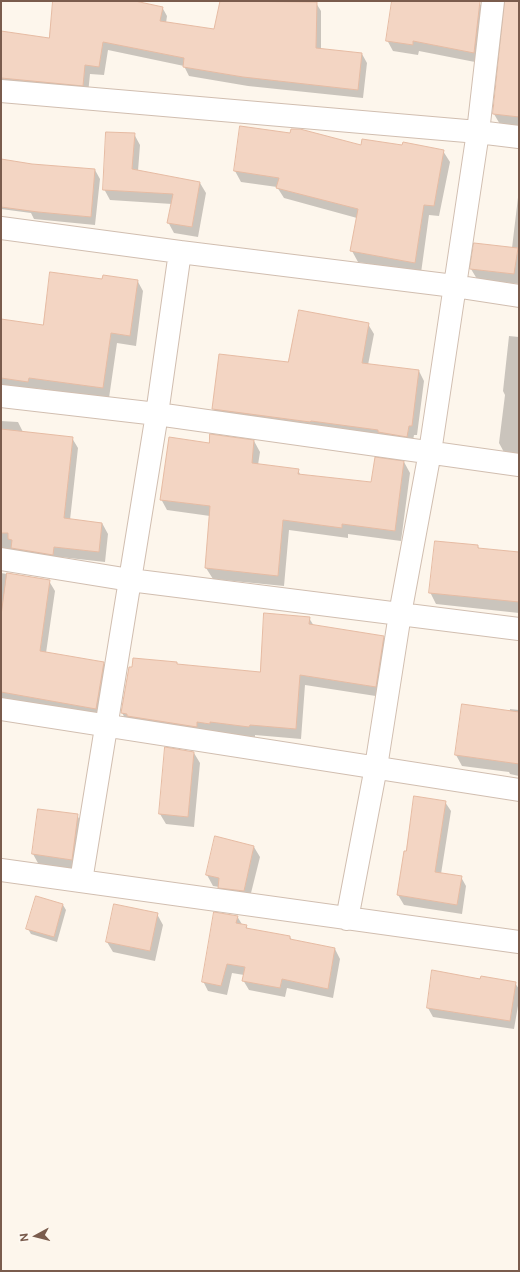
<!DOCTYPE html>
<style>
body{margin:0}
#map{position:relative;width:520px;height:1272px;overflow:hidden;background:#fdf6ec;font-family:"Public Sans",sans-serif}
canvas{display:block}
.frame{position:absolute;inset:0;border:2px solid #7a5c4d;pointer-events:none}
.north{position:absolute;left:16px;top:1216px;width:40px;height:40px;-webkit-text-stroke:3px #fffaf3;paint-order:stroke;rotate:263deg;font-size:11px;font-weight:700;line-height:16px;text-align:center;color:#7a5c4d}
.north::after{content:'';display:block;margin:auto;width:14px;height:18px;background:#7a5c4d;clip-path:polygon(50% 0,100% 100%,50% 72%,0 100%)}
</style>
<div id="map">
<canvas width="520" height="1272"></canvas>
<div class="frame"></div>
<div class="north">N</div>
</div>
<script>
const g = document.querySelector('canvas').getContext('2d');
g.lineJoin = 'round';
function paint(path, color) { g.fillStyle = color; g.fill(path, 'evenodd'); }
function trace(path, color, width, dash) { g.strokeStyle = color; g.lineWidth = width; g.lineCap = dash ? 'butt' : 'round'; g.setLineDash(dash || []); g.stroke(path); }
const shadow = new Path2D(`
 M54,1H129L162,7L167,16L166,23L215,30L221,1L316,3L321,11V50L362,54L367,63L363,98L248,86L189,76L184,66L108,50L104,75L90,74L88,94L1,85V32L49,39Z
 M393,1H465L480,4L486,14L480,63L419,51L418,55L393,51L387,40Z
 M506,1H519V128L501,126L494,114Z
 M241,127L362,146L443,151L450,162L439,216L429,215L421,273L358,262L352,251L357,218L284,198L277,187L241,182L235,171Z
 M134,134L140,145L138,171L200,183L206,193L198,237L174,233L168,222L172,204L110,200L104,189Z
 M1,160L32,165L95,170L100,179L95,225L34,219L31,213L1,209Z
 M519,189V284L477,279L471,269L512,248Z
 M103,280H137L143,291L136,346L117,343L109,398L34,388V391L1,385V320L44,326Z
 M368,324L374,334L368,365L419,371L424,381L417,435H414L412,446L219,419L214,409L289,364Z
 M509,336L519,337V455L505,454L499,443L505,395L503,391Z
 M1,421L18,422L23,432L72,438L78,448L70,520L102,523L108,534L105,562L60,557L59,565L1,559Z
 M254,441L260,452L258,465L298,470L301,476L372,483L404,462L410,473L401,541L348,534V538L289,530L284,586L213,579L206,568L210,516L167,510L161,499L210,444Z
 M478,546L479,549L519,553V613L436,604L430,592Z
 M1,573L49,581L55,591L46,653L103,663L109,674L102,719L1,701Z
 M309,618L314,626L383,637L389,648L382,697L305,685L301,739L255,735V737L128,723L122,713L177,665L261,673Z
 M510,709L519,710V776L510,774L509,772L462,766L456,755L510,711Z
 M194,753L200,763L194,827L166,824L160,814Z
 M445,802L451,811L441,874L461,877L466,886L462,914L404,905L398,895L405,852Z
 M39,810L77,815L83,826L77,870L39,865L33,854Z
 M216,838L254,847L260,857L249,901L225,898L219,887L213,886L207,875Z
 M63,905L66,910L57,942L31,934L28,929Z
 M157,914L163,925L155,961L113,952L107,942Z
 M237,916L243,926H246L248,929L290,937L292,940L335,949L340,959L333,998L287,988L285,997L249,990L243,980L244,975L232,973L227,995L208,991L203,981Z
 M481,980L515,983L519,989V1000L514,1029L433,1017L428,1008Z`);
const building = new Path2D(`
 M53,1H135L163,7L160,21L214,29L220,1L317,2L316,48L362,53L358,90L243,77L183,67L184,58L103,42L99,67L85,65L83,86L1,78V31L49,38Z
 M392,1H480L474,53L413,41V45L386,41Z
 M505,1H519V117L493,114Z
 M240,126L290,133L291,129H300L361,145L362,139L402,145L403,142L444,150L434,206L424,205L415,263L350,251L358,209L276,188L279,178L234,171Z
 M106,132L135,133L132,169L200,182L192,227L167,223L173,194L103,190Z
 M1,159L32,164L95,169L91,217L38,212L1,207Z
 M474,243L518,248L514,274L470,269Z
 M50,272L102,279L103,275L138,280L130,336L111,333L103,388L29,378L28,382L1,378V319L43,325Z
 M299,310L369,323L362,363L419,370L412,426H409L407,437L378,432V430L311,421L310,422L212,409L219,354L288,362Z
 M1,429L73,437L64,518L102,523L99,552L54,547L53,555L11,548L12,540L8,539V533H1Z
 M210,434L254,440L252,463L299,469L298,474L371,482L375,457L404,461L395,531L342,524V528L283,520L278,576L205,568L210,506L160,500L169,437L209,443Z
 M435,541L478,545V548L519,552V602L429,593Z
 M7,573L50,580L40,651L104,662L96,709L1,692V616Z
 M264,613L310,617L309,624L384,636L376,687L300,675L296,729L250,725L249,727L210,722V724L197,722V727L127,716V714L121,713L129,667H132L133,658L177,662V664L260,672Z
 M462,704L519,712V764L455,755Z
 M165,747L194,752L188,817L159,814Z
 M414,796L446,801L435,872L462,876L457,905L397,895L404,851H406Z
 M38,809L78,814L72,860L32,854Z
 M215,836L254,846L244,891L218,888L219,878L206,875Z
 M36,896L63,904L54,937L26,929Z
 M114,904L158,913L150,951L106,942Z
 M214,912L238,916L236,923L247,925L246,928L290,936V939L335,948L328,989L282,979L280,988L242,981L245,967L227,964L221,986L202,982Z
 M432,970L480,979L481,976L516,982L510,1021L427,1008Z`);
const minor = new Path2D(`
 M1,91L478,132L519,137
 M1,228L180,252L454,286L519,296
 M1,396L157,414L519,465
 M1,559L130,580L519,629
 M1,709L519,790
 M1,870L519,942
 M81,881L157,414L180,252
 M347,919L376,767L400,614L430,452L478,132L493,1`);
paint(shadow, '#0003');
paint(building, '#f3d5c3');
trace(building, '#e6bba3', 1);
trace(minor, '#d1beb0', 24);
trace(minor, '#fff', 22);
</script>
